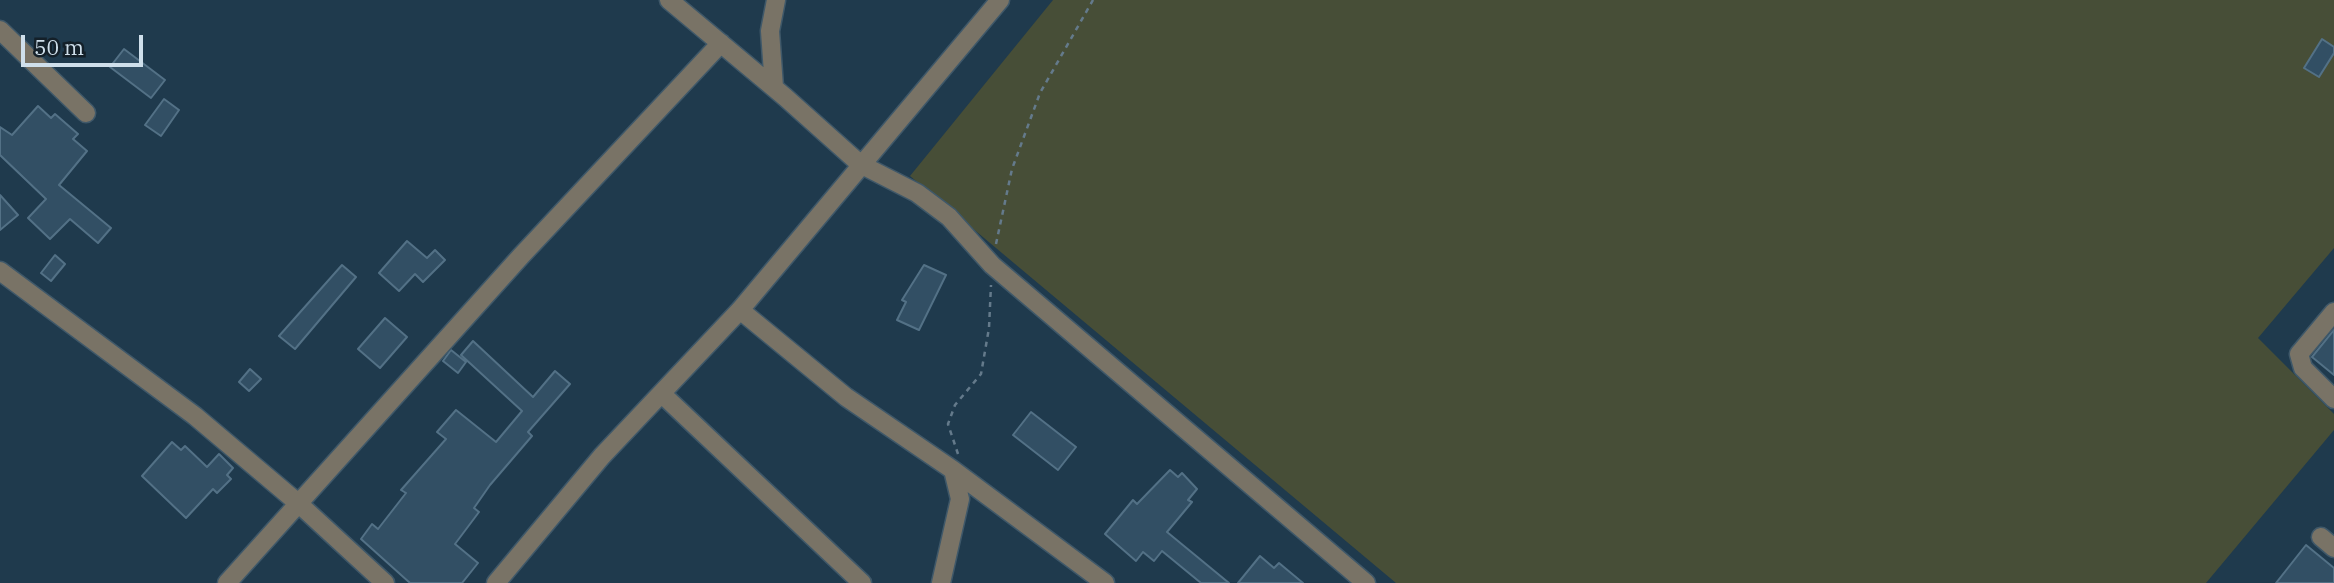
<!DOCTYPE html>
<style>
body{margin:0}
#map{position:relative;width:2334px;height:583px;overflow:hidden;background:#1f3a4d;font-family:"IBM Plex Serif",serif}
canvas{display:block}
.scale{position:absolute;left:21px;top:35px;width:122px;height:32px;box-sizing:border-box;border:4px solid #cfdfeb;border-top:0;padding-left:9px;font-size:21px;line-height:24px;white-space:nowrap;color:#cfdfeb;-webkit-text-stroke:5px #142029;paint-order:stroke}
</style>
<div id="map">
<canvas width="2334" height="583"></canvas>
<div class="scale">50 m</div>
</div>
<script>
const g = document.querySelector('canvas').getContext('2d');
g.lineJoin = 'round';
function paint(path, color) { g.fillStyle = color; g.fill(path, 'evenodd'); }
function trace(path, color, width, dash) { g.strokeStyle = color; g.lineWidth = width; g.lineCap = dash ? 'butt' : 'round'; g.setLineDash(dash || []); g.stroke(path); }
const green = new Path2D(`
 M1053,0H2334V248L2258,338L2334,414V430L2206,583H1396L910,176Z`);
const building = new Path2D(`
 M2322,39L2334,47V53L2319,77L2304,68Z
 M124,49L165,80L151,98L110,67Z
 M164,99L179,110L161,136L145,125Z
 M38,106L51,118L55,114L78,134L73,139L87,151L59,185L111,228L98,243L70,219L50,239L28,218L46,199L0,155V127L12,135Z
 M0,195L18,215L0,230Z
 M407,241L427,258L435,250L445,260L423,282L415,274L399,291L379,273Z
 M55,255L65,264L51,281L41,273Z
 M342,265L356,277L295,349L279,336Z
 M924,265L946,275L919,330L897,320L906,302L902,300Z
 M385,318L407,337L380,368L358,349Z
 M2334,330V375L2312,357Z
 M473,341L533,397L555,371L570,384L528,432L532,436L490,485L474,508L479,512L455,544L478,563L462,583H410L361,539L372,524L378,529L406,493L401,490L446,439L437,432L456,410L496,442L522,411L461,355Z
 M451,350L466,362L458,373L443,361Z
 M250,369L261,379L249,391L239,382Z
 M1031,412L1076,447L1058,470L1013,435Z
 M172,442L181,450L185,446L207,467L219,454L233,468L227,475L231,479L217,493L213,489L186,518L142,476Z
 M1170,470L1178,477L1182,473L1197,489L1188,500L1192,502L1167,532L1229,583H1201L1162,551L1154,561L1143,552L1136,561L1105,534L1133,500L1137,504Z
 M2306,545L2334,568V583H2276Z
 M1260,556L1274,568L1279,563L1303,583H1238Z`);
const path = new Path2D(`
 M996,244L1012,169L1040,93L1093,0
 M958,454L948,424L955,405L981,374L989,328L991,285`);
const minor = new Path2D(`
 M669,0L785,97L860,164L917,193L949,217L992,265L1366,583
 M0,30L86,113
 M774,87L770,31L776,0
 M0,271L195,416L298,503L385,583
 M740,310L846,397L953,470L1105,583
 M2334,312L2299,354L2303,368L2334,399
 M662,394L862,583
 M2321,537L2334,548
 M227,583L521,256L721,43
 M496,583L602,456L740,310L1000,0
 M941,583L960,499L953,470`);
paint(green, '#474e37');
paint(building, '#324f64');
trace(building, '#537186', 2);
trace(minor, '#3f5869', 21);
trace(path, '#647a8b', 2.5, [5, 5]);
trace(minor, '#797366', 18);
</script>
